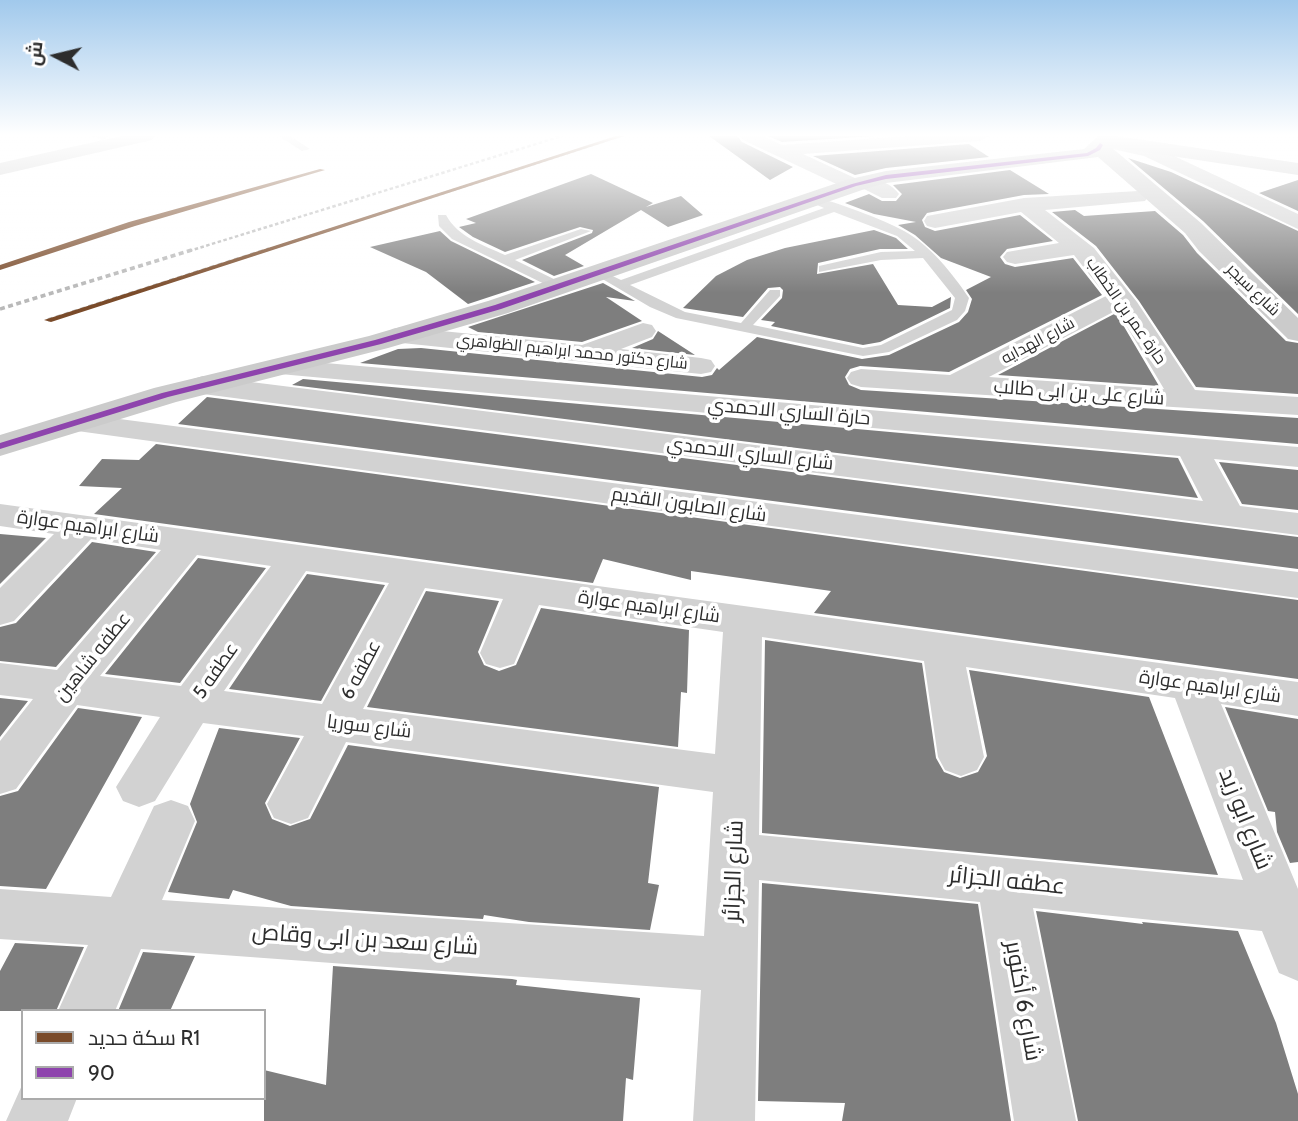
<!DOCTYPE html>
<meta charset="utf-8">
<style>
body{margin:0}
#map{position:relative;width:1298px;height:1121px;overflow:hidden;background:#fff;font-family:Cabin,Cairo,sans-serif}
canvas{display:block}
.legend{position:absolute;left:21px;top:1009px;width:245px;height:91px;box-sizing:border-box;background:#fff;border:2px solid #ababab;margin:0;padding:9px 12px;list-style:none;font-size:21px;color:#2d2d2d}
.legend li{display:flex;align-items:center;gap:14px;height:35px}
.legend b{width:35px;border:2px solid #ababab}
.north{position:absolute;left:21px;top:21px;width:70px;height:70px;-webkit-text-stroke:5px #fff;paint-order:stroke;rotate:277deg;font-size:19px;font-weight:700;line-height:28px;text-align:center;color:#2d2d2d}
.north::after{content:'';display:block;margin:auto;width:24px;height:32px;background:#2d2d2d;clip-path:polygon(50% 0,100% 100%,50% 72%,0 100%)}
</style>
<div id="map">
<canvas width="1298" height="1121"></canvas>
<ul class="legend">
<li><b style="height:9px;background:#7a4b2a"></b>سكة حديد R1</li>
<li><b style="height:9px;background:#8e44ad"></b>90</li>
</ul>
<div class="north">ش</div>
</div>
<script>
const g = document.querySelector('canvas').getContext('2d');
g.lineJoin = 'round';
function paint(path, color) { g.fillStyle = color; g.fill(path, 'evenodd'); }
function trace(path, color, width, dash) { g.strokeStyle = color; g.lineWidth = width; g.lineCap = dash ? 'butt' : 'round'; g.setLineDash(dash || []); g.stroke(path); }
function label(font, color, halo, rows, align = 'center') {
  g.font = font + ' Cabin,Cairo,sans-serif'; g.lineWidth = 7; g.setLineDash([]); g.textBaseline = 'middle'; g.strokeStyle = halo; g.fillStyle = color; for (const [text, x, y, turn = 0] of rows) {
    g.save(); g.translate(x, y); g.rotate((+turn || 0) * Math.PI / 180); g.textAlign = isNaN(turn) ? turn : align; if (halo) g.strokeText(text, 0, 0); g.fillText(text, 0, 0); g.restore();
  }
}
const building = new Path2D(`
 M709,136H737L742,142L793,167L770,180Z
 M768,136H875L782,142Z
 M969,144L989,157L886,168L855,175L813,156Z
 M1128,158L1171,172L1298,231V314L1203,221Z
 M1010,170L1049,194L1024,195L927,213L922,220L925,227L935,231L1020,215L1053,241L1007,249L1000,257L1005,264L1015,267L1073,258L1102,295L949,372L860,366L850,369L845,377L849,385L861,390L1298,418V444L360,363L398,349L421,348L702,377L712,375L717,368L719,370L757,337L862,359L889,355L959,322L968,312L972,299L966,290L991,277L941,258L915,235L898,225L916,222L874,214L845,203L869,194L882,201H896L902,194L893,185Z
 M591,174L653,203L646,207L681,196L703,215L668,227L641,210L565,255L584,266L554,276L522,260L592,233L593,230L580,227L505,252L473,237L459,227L476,223L466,219Z
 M1298,180V211L1259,193Z
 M1075,210L1084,216L1155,211L1183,235L1197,253L1286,341L1298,343V394L1196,387L1139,301L1096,246L1052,212Z
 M874,230L896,238L908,249H880L818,263L817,274L873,264L898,305L932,307L951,297L950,308L880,342L863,345L771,326L775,322L761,320L782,298L783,290L780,287L768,288L743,317L683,308L716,276L747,260L785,248Z
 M440,231L451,241L535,282L468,304L426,272L370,247Z
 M603,283L635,301L606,297L642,321L582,342L478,332L468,327Z
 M1116,313L1159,386L998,375Z
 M658,331L695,355L632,348L653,339Z
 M303,379L1178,458L1198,498L292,385Z
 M207,397L1298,537V569L178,424Z
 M156,444L1298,600V679L814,613L831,591L691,571V580L603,559L593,583L94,514L122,488L79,486L102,459L139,460Z
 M1219,462L1298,470V510L1242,504Z
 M0,534L46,538L0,584Z
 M92,542L156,552L56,667L0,661V627L16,623Z
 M198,558L266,568L180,683L105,674Z
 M307,574L385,585L321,701L229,689Z
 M426,591L499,601L478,652L484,665L499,671L516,665L541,608L689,630L687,693L681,692L678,747L367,707Z
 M765,640L922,663L936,758L944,772L960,778L978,772L987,756L969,670L1149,697L1218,875L762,833Z
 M0,698L28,701L0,737Z
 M1225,707L1298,719V862L1290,863L1277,832L1275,812L1268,811Z
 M78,708L142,717L46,889L0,886V796L18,791Z
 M219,728L300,738L265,803L272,819L290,826L310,819L348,745L659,787L648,883L659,885L650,930L529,922L484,915L483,919L291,906L233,890L229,899L168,892L197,822L190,804Z
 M762,883L978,904L1011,1121H842L845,1103L758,1101Z
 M1036,911L1143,924L1142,922L1238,931L1276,1023L1298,1094V1121H1078Z
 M15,943L84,947L56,1011H0V971Z
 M143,952L195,956L170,1011H118Z
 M333,966L512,979L517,980L516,985L640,998L633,1080L626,1078L623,1121H264V1070L326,1085Z`);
const lane = new Path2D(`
 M92,136H107L108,137L103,140Z
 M279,136H290L310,149L302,151Z
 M812,196C838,203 880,218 904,231C930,245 953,274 969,298L965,311L957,320L889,352L863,356L676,318L650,307L594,274L600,270L621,280L824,208L808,201L807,199ZM834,212L897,236L915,251L881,252L819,266V272L881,260L923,258L955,298L952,310L881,345L863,348L753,325L780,296V290H770L741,323L685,312L630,285Z
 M438,215H446C458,237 483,245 505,255L581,229L591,231L515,260L564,284L565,287L559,291L452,239L439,226Z`);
const street = new Path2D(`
 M740,136H763L782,145L907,136H989L980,141L803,154L857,179C870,174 891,183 899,194L896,198H882L862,188L854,191L847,189L743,140Z
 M1106,136L1157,148L1298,214V229L1144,156L1099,146L1097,142L1099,138Z
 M1138,191L1145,193L1148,197L1145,201L1045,210L1094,248L1137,302L1195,390L1298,397V415L861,387L851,384L847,378L851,372L861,369L950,375L1106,296L1074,255L1015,264L1007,262L1003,257L1007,252L1059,243L1021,212L935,228L927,226L924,221L927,216L1024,198ZM1117,310L1164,389L989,377Z
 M643,323L652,325L656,331L652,337L621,349L701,358L711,360L715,366L711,372L701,374L402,343L392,341L389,335L392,329L402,327L582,345Z
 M279,359L1298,447V467L1214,459L1240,506L1298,513V535L203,394L193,391L188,385L193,379L203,376L1203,501L1180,456L269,373L265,367L269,361Z
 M81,414L1298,572V598L70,430L66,423L70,416Z
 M0,504L1298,682V716L1221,704L1298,889V981L1279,973L1262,931L1033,908L1076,1121H1014L980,902L759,880L755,1121H693L701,990L141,949L115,1011H58L88,945L0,939V889L111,897L154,806L171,800L188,806L195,821L162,900L704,936L713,792L346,742L308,818L291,824L274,818L267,804L304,736L203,723L155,801L139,807L123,801L116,787L160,717L77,705L16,789L0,794V741L33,699L0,695V663L57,670L161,550L91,539L14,621L0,625V588L54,534L0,526ZM197,555L271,566L181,686L100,676ZM306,571L389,583L322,704L224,691ZM425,588L503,599L480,653L486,664L500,668L514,664L539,605L723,632L715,754L363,709ZM762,637L924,661L938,757L945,770L961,776L977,770L984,757L966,667L1175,698L1243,880L759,835Z
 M23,1083V1098H77L68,1121H6Z`);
const secondary = new Path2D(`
 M121,136H155L152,140L0,175V163Z
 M1098,136H1117L1298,163V175L1111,147L1201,223L1298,318V341L1288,339L1199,251L1185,233L1098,157L886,183L862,190L508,313L388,348L176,402L0,456V435L154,388L369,336L488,301L846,180L886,171L1084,149Z`);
const railFar1 = new Path2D(`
 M189,251L562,136
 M264,251L621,136`);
const rail = new Path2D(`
 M0,309L195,249
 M48,320L269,249`);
const bus1 = new Path2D(`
 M1100,143L1103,145L1100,150L1088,156L886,179L856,186L501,309L381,344L168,397L0,449V443L162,393L375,340L495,305L852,184L886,175L1087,153L1096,148Z`);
const rail1 = new Path2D(`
 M616,136H624L51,322L44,320Z
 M320,169L325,170L135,226L0,270V265L129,222Z`);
const farStreetnames = [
 ["شارع سيجر",1253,290,44],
 ["حارة عمر بن الخطاب",1126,311,55],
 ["شارع الهدايه",1038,341,-28],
 ["شارع دكتور محمد ابراهيم الظواهري",572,352,6]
];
const streetNames = [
 ["شارع على بن ابى طالب",1079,393,4],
 ["حارة الساري الاحمدي",789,412,5],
 ["شارع الساري الاحمدي",750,454,7],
 ["شارع الصابون القديم",689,505,8],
 ["شارع ابراهيم عوارة",88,527,8],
 ["شارع ابراهيم عوارة",649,607,8],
 ["عطفه شاهين",93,657,-51],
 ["عطفه 6",361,670,-62],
 ["عطفه 5",216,671,-55],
 ["شارع ابراهيم عوارة",1210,687,8],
 ["شارع سوريا",369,727,7]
];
const nearStreetnames = [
 ["شارع ابو زيد",1245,819,68],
 ["شارع الجزائر",734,871,-88],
 ["عطفه الجزائر",1007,881,6],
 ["شارع سعد بن ابى وقاص",365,940,4],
 ["شارع 6 أكتوبر",1023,1001,80]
];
paint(building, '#7e7e7e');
paint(lane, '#d2d2d2');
paint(street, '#d2d2d2');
paint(secondary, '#cbcbcb');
trace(railFar1, '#b9b9b9', 2.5, [3.5, 2.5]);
trace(rail, '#b9b9b9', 3.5, [5, 3.5]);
paint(bus1, '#8e44ad');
paint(rail1, '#7a4b2a');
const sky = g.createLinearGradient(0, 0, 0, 293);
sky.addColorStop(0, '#a1c9ec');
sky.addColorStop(0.46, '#fff');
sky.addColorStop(1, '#ffffff00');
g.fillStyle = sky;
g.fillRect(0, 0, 1298, 293);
label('16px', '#2d2d2d', '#fff', farStreetnames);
label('19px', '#2d2d2d', '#fff', streetNames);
label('23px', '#2d2d2d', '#fff', nearStreetnames);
</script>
